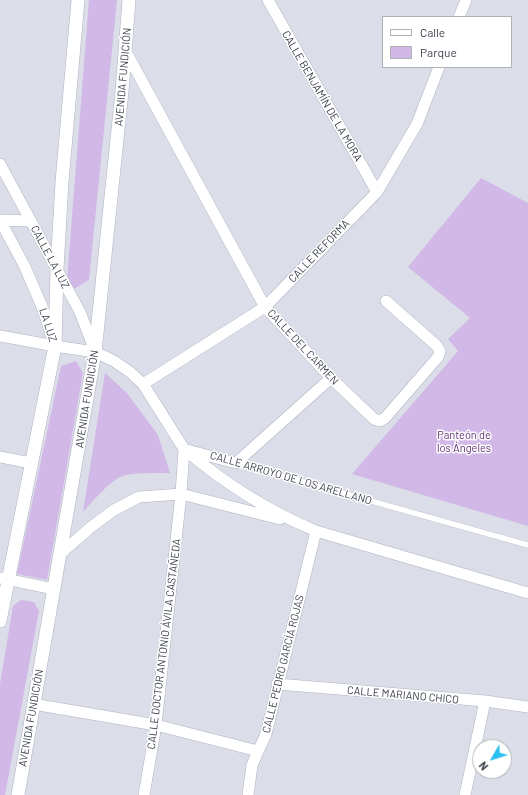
<!DOCTYPE html>
<meta charset="utf-8">
<style>
body{margin:0}
#map{position:relative;width:528px;height:795px;overflow:hidden;background:#eceef5;font-family:Barlow,sans-serif}
canvas{display:block}
.legend{position:absolute;left:382px;top:16px;width:130px;height:52px;box-sizing:border-box;background:#fff;border:1px solid #b0b2b7;margin:0;padding:5px 7px;list-style:none;font-size:12px;color:#3a3f4a}
.legend li{display:flex;align-items:center;gap:8px;height:20px}
.legend b{width:20px;border:1px solid #b0b2b7}
.north{position:absolute;left:472px;top:739px;width:40px;height:40px;box-sizing:border-box;background:#fff;border:1px solid #b0b2b7;border-radius:50%;rotate:231deg;font-size:11px;font-weight:700;line-height:16px;text-align:center;color:#3a3f4a}
.north::after{content:'';display:block;margin:auto;width:14px;height:18px;background:#29bfef;clip-path:polygon(50% 0,100% 100%,50% 72%,0 100%)}
</style>
<div id="map">
<canvas width="528" height="795"></canvas>
<ul class="legend">
<li><b style="height:5px;background:#fff"></b>Calle</li>
<li><b style="height:11px;background:#d1b8e7"></b>Parque</li>
</ul>
<div class="north">N</div>
</div>
<script>
const g = document.querySelector('canvas').getContext('2d');
g.lineJoin = 'round';
function paint(path, color) { g.fillStyle = color; g.fill(path, 'evenodd'); }
function trace(path, color, width, dash) { g.strokeStyle = color; g.lineWidth = width; g.lineCap = dash ? 'butt' : 'round'; g.setLineDash(dash || []); g.stroke(path); }
function label(font, color, halo, rows, align = 'center') {
  g.font = font + ' Barlow,sans-serif'; g.lineWidth = 3; g.setLineDash([]); g.textBaseline = 'middle'; g.strokeStyle = halo; g.fillStyle = color; for (const [text, x, y, turn = 0] of rows) {
    g.save(); g.translate(x, y); g.rotate((+turn || 0) * Math.PI / 180); g.textAlign = isNaN(turn) ? turn : align; if (halo) g.strokeText(text, 0, 0); g.fillText(text, 0, 0); g.restore();
  }
}
const residential = new Path2D(`
 M0,0H528V795H0ZM383,17H511V67H383ZM480,747H504V771H480Z`);
const green = new Path2D(`
 M89,0H117L89,280L72,290L67,280Z
 M481,178L528,203V526L352,474L458,351L448,339L470,318L408,267Z
 M76,361L83,373L47,580L17,574L61,366Z
 M105,373L127,393L158,435L170,473C159,473 128,472 120,477C107,484 93,501 83,512Z
 M21,600L34,602L39,611L5,795H0V684L13,606Z`);
const service = new Path2D(`
 M236,463L528,545`);
const minor = new Path2D(`
 M268,0L377,192
 M459,17L466,0
 M125,50L265,307L331,378L374,419L380,421L385,418L438,357L440,351L436,345L386,301
 M0,164L80,312L95,351
 M0,220L25,267L43,309L53,340
 M0,220L31,221
 M0,336L55,346L95,352L114,361L130,372L143,384L184,449L181,494L156,725L144,795
 M143,384L265,307L377,192L417,124L439,67
 M184,449C224,483 268,511 316,531L528,593
 M187,450L236,463L331,378
 M0,457L31,463
 M60,554L91,527L114,510L139,497L181,494L280,519
 M0,578L54,589
 M277,684L485,701L528,707
 M33,704L156,725L258,751
 M248,795L252,765L266,734L316,531
 M465,795L485,701`);
const tertiary = new Path2D(`
 M0,621L55,346L57,268L62,182L78,0
 M18,795L95,352L122,91L129,0`);
const streetNames = [
 ["AVENIDA FUNDICIÓN",123,77,-85],
 ["CALLE BENJAMÍN DE LA MORA",322,96,60],
 ["CALLE REFORMA",319,251,-46],
 ["CALLE LA LUZ",50,257,62],
 ["LA LUZ",48,325,72],
 ["CALLE DEL CARMEN",303,347,47],
 ["AVENIDA FUNDICIÓN",87,399,-81],
 ["CALLE ARROYO DE LOS ARELLANO",291,478,16],
 ["CALLE DOCTOR ANTONIO ÁVILA CASTAÑEDA",164,644,-83],
 ["CALLE PEDRO GARCÍA ROJAS",283,664,-76],
 ["CALLE MARIANO CHICO",403,695,5],
 ["AVENIDA FUNDICIÓN",31,718,-80]
];
const parkNames = [
 ["Panteón de",464,435],
 ["los Ángeles",464,448]
];
paint(residential, '#dbdee9');
paint(green, '#d1b8e7');
trace(service, '#afb3c1', 6);
trace(minor, '#afb3c1', 12);
trace(tertiary, '#afb3c1', 14);
trace(service, '#fff', 5.5);
trace(minor, '#fff', 11);
trace(tertiary, '#fff', 13);
label('11px', '#3a3f4a', '#fff', streetNames);
label('11px', '#642f7a', '#fff', parkNames);
</script>
